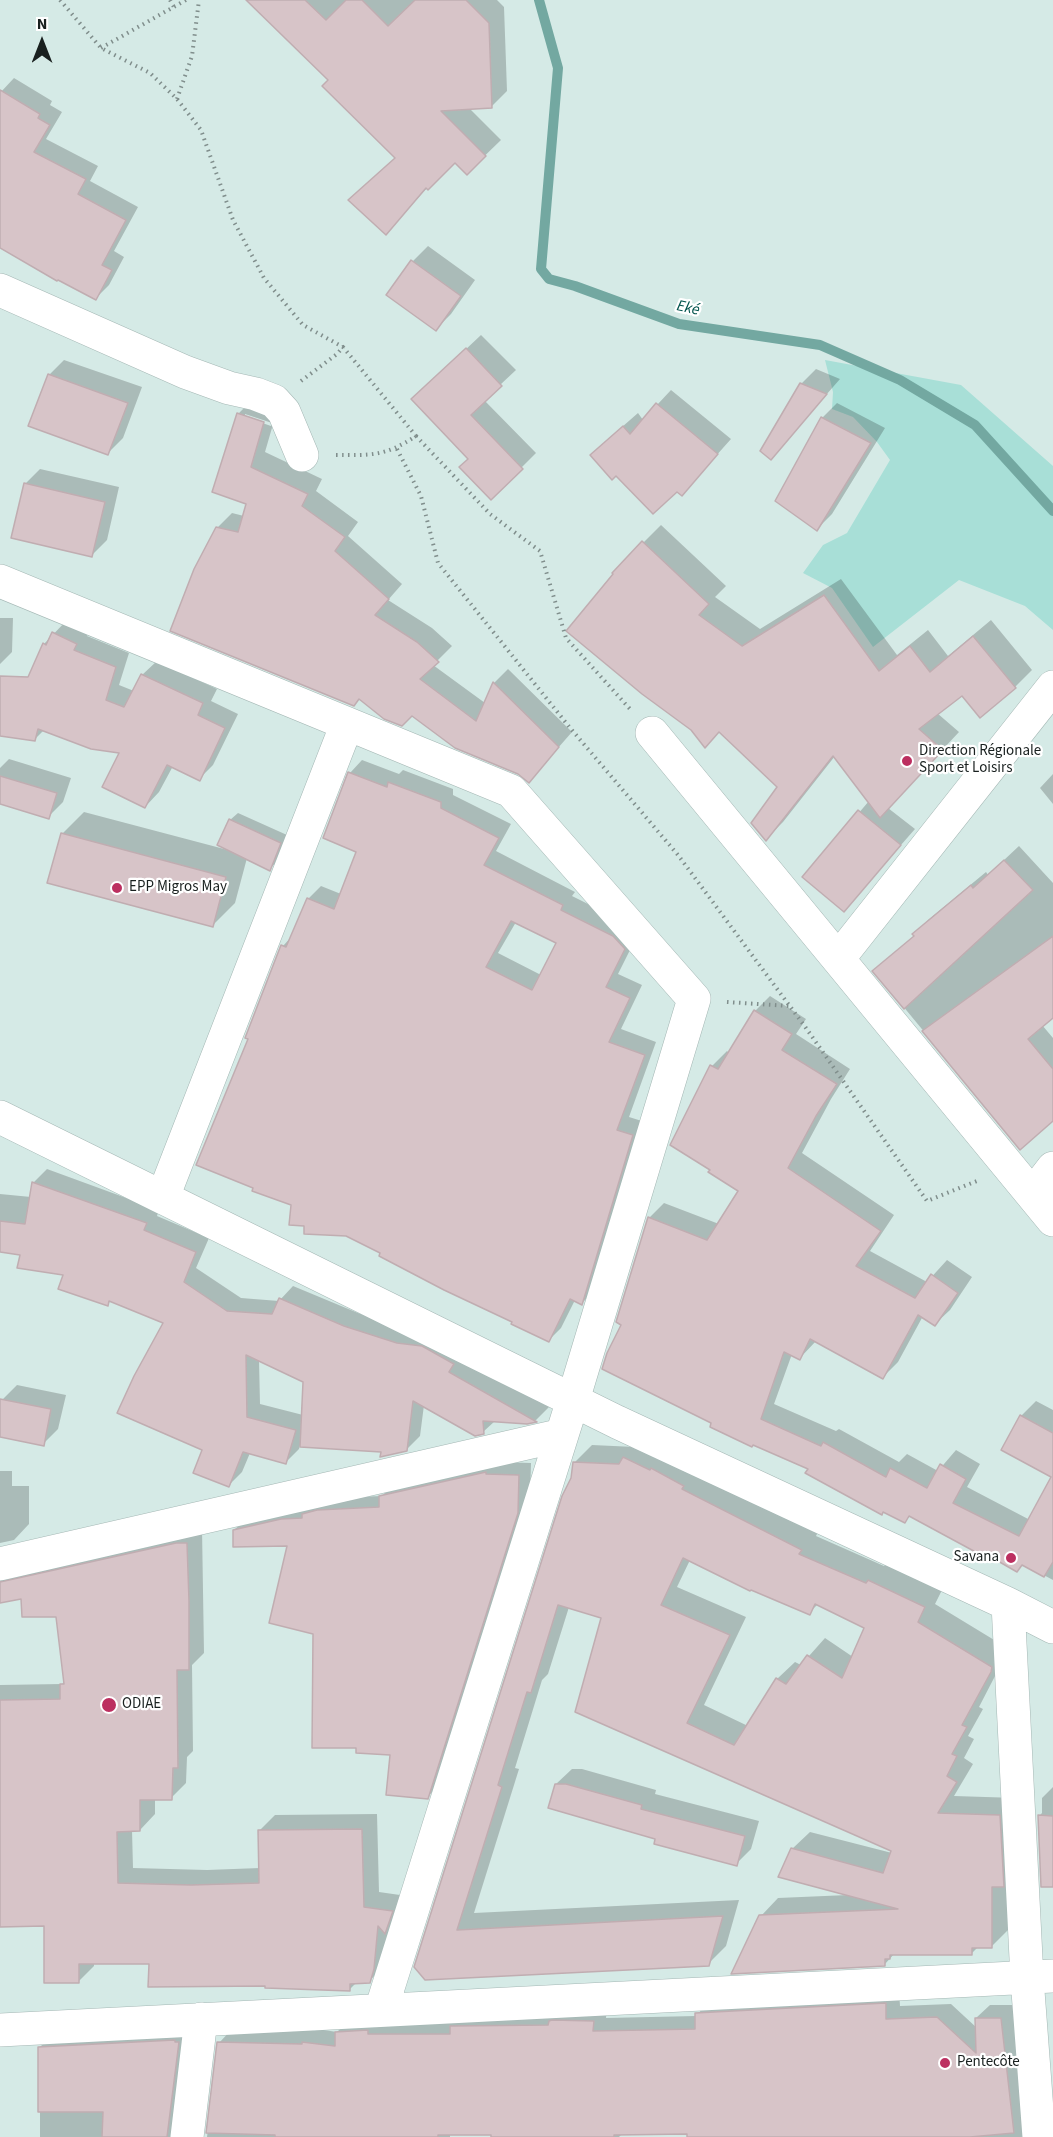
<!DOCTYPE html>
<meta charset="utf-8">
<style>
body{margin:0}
#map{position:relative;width:1053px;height:2137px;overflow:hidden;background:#d5eae6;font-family:"Source Sans 3",sans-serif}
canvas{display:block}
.north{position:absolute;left:12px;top:12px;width:60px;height:60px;-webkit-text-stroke:4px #fff;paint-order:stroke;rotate:0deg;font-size:16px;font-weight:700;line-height:24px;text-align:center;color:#19201f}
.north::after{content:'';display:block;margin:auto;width:21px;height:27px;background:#19201f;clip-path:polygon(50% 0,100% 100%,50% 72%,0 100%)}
</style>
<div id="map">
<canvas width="1053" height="2137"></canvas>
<div class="north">N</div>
</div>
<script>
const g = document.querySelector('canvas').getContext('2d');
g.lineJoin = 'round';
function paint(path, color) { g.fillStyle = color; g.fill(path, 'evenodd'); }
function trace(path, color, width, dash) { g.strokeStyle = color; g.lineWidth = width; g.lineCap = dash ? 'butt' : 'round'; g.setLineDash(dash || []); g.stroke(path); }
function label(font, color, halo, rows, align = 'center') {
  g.font = font + ' "Source Sans 3",sans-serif'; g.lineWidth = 4.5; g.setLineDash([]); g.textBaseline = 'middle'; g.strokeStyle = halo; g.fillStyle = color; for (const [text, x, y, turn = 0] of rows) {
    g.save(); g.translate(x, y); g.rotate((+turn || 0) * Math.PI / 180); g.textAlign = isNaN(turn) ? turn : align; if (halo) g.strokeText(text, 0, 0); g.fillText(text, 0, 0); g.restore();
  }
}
const green = new Path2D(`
 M825,360L961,385L1053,466V630L1025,606L959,580L873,647L832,588L803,573L823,545L847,533L890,460L877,442L853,417L832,409L833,392Z`);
const shadow = new Path2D(`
 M249,0H497L504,7L507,91L491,107L469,108L501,140L467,173L455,161L428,187L386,233L396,157L330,80Z
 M14,78L52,101L50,105L62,112L46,139L98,166L90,181L138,207L114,251L124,257L109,285L96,298L0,246V93Z
 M428,246L475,280L451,314L436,329L413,261Z
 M481,335L516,370L484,400L536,453L491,498L428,385Z
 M64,360L142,387L123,438L108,453L49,375Z
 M816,369L840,379L771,458L801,384Z
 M671,390L731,439L682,494L606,441L638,413L643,420Z
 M253,399L278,407L265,452L322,479L316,491L358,522L348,536L402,584L388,600L432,628L452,646L433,665L485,703L494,683L508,669L572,732L529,781L217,528L232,513L244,516L248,503L238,414ZM245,414L272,423L271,426L245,417Z
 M837,403L885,428L832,514L817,529L822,418Z
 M40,469L119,487L107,540L92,555L25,484Z
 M661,525L726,586L715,597L760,629L841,579L897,655L928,630L948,656L991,620L1032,670L1015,687L980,716L962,694L937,713L959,732L888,808L915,829L844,910L804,877L869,801L835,756L783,822L766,839L779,786L720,731L705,746L614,572Z
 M0,618H13L12,652L0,664Z
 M68,619L90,629L87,636L129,653L119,685L134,691L142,675L157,661L217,689L211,701L238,714L213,765L199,779L173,766L159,792L145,807L121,752L44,730L34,740L44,644Z
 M9,759L71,778L63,802L48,817L0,802V768Z
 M362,760L399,774L403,770L453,789V795L511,824L496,851L575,892L572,896L626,923L637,936L618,974L642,985L621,1029L656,1042L629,1117L645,1122L595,1290L582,1303L575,1300L561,1328L548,1341L514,1321L346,1234L306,1225L293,1204L250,1038L247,1037L283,946L293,935L308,899L321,886L341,894L358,851L350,773ZM516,922L558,943L541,975L498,953Z
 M1053,774V804L1040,788Z
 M84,812L228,850L230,820L238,813L287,835L277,862L269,869L247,858L235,903L213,925L62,834Z
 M1019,846L1053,883V1016L1042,1025L1053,1038V1119L1020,1148L874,971L915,935L928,920L986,872L988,875Z
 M770,996L806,1019L796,1034L850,1069L831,1099L802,1153L894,1215L870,1251L927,1282L947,1260L972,1277L950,1310L935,1324L923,1316L898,1362L883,1377L816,1341L800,1358L792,1354L774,1404L836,1431L839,1429L899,1462L907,1454L938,1471L956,1450L980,1464L967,1487L1030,1520L1053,1477V1580L1023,1564L1017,1570L985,1552L911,1515L905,1521L810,1468L713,1423L623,1324L649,1218L664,1203L719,1224L740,1190L712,1066L727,1051L729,1053L755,1011Z
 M47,1169L159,1210L157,1216L209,1238L196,1268L241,1298L279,1301L293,1286L358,1313L411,1331L549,1407L536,1420L527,1422L495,1421L483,1432L424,1405L420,1436L406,1450L382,1451L300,1445L299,1449L286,1462L250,1453L242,1472L229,1485L165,1322L111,1300L108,1304L65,1274L21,1253L0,1251V1194L31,1197L33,1183ZM259,1360L305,1381L303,1415L260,1404Z
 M17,1385L66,1395L58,1429L43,1444L0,1436V1411L2,1400Z
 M1036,1401L1053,1410V1477L1021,1416Z
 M592,1445L635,1447L818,1532L816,1536L884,1566L887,1563L942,1590L935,1604L1009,1649L979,1707L983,1709L968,1736L974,1739L964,1758L973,1764L954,1796L1017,1798L1009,1929L991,1947H978L972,1953H895L885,1964L761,1916L778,1898L848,1895L792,1849L810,1832L892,1853L893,1850L577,1712L603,1617L569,1607L548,1674L542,1680L515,1768L519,1769L474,1913L739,1900L726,1946L708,1964L426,1979L572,1478L575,1462ZM690,1560L809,1613L818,1604L866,1627L853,1657L825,1638L801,1665L795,1662L777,1679L748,1726L704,1705L746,1617L677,1587Z
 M498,1462L531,1463L530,1500L440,1785L427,1797L391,1754L314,1632L289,1544L234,1530L247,1518L331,1498L382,1496L393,1484Z
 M0,1471H12V1486H29V1524L14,1540L0,1543Z
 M202,1528L204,1653L192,1665L193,1751L187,1757L186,1783L171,1798H155V1814L140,1830H132L133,1868L207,1870L260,1868L259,1831L275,1815L377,1814L379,1892L407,1896L385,1966L369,1981L357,1982L349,1990L267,1984L150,1963H94V1966L78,1982L45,1925H0V1685L62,1684L65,1681L57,1615L22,1598L0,1602V1559Z
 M572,1769H582L656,1790L655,1794L759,1821L751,1849L736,1864L556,1784Z
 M1053,1787V1886L1039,1816L1042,1813V1798Z
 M899,1990L900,2006L951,2004L977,2028L976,2018L990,2005H1014L1024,2135L1022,2137H688V2133H623L619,2137H493V2133H450V2137H207L219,2043L232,2029L315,2031L317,2029L337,2032L350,2019L607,2008L606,2018L696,2016L710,2000Z
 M188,2027V2137H40V2047L53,2034Z`);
const stream = new Path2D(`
 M539,0L558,68L541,269L549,279L575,286L679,324L820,345L900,380L975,425L1053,511`);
const building = new Path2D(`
 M246,0H305L326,20L346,0H362L388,26L415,0H466L489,23L492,108L441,111L486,156L467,175L455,163L428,190L426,188L386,235L348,200L395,158L322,86L328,80Z
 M0,90L40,114L38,118L50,125L34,152L86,179L78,194L126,220L102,265L112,270L96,300L58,280L57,281L0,248Z
 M411,260L461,296L436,331L386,295Z
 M466,348L502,386L471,415L523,469L491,500L459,467L468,459L411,399Z
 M48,374L128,403L108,455L28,426Z
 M800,383L827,394L771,460L760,451Z
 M656,403L718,454L682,496L677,492L653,514L616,476L612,480L590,455L623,426L630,434Z
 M237,413L264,422L251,467L308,494L302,506L345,537L335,551L389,599L375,615L417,642L439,662L420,679L476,721L493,682L559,747L529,783L518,774L455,748L412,716L402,726L384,719L359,699L354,706L170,631L194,569L216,527L238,532L246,504L212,492Z
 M821,417L871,443L817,531L775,501Z
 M24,483L105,502L92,557L11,538Z
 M642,541L709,604L699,615L742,646L824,595L879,671L910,646L930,672L973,636L1016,688L980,718L962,696L919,729L943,750L880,818L833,756L766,841L751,823L777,787L719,732L705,748L691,730L642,694L566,631L613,574L612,573Z
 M52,632L77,644L74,650L116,667L106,700L124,707L141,674L203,703L198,715L225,728L200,781L167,765L145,808L102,787L119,753L91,749L38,729L35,741L0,736V676L28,677L43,643L46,645Z
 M348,772L387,787L388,782L441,802V808L499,838L484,865L563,905L561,910L613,936L625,949L606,987L630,998L609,1042L645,1055L617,1130L633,1135L582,1305L570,1299L549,1342L511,1324L512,1322L444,1290L379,1256L380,1253L346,1236L304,1234V1226L289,1225L291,1205L252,1191L253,1188L196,1165L248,1039L245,1038L281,945L286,947L307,898L334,909L356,852L323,838ZM511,921L556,943L532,990L486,967Z
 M0,776L57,793L49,819L0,804Z
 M858,810L901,845L844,912L802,877Z
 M229,819L281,843L270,871L217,845Z
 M61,833L226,877L213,927L47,883Z
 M1004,860L1033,890L904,1009L872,971L914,936L912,934L971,885L973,888Z
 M1053,936V1018L1028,1039L1053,1069V1121L1020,1150L922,1031Z
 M754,1010L792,1034L782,1050L837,1084L816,1116L788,1168L881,1231L856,1266L915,1298L931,1274L958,1293L935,1326L918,1315L883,1379L810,1339L800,1360L784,1352L761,1419L821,1446L823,1442L886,1477L890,1468L927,1488L940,1464L966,1479L953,1503L1019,1536L1051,1477L1001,1450L1020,1415L1053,1433V1562L1044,1577L1022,1565L1017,1572L984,1553L983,1556L909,1516L905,1523L883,1512L882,1515L805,1473L808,1469L753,1445L752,1447L710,1427L711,1423L602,1369L607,1353L621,1325L616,1322L648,1217L707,1240L738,1191L708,1172L710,1170L670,1145L710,1065L718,1069Z
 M32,1182L147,1223L144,1230L196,1252L184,1282L227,1311L272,1314L279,1298L344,1326L397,1343L422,1346L454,1364L449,1372L537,1422L527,1424L483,1421L484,1434L475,1436L413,1401L407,1451L380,1457L381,1452L300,1447L303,1382L246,1355L247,1417L296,1430L286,1464L243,1452L229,1487L193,1473L202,1450L117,1413L134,1376L163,1323L109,1301L108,1306L58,1289L63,1275L17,1268L20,1255L0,1252V1221L25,1224Z
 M0,1399L51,1409L44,1446L0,1437Z
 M623,1457L650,1470L651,1468L684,1486L682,1489L802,1550L799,1554L866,1583L868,1580L925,1607L918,1622L992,1667L991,1672L962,1725L967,1727L952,1754L957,1756L947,1776L957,1782L938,1813L1000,1815L1004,1887H992V1948H972V1955H890V1959H885V1966L731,1974L759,1915L898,1909L778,1877L791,1848L883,1873L891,1851L575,1712L601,1618L558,1605L531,1693L527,1692L498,1785L502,1787L457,1930L723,1916L709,1966L425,1980L414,1967L562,1496L571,1478L573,1462L619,1464ZM683,1558L750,1591L751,1590L810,1615L815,1604L864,1628L842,1678L807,1655L786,1684L776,1678L734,1745L687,1723L730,1635L661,1605Z
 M486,1472V1474L519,1475L518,1513L428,1799L386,1795L390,1755L356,1753V1748H312L313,1634L269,1623L287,1546L233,1547V1530L281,1519L302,1518V1514L317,1510L379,1507V1496Z
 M176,1543H187L189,1601V1670H177L178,1768H173L172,1800H140V1831L117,1832L118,1883L191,1885L259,1883L258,1830L362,1829L364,1907L393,1911L385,1934L378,1926L374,1969L370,1983L350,1984V1991L265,1988V1986L148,1987L149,1964H79V1983H44V1926L0,1927V1700L60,1699V1684H64L56,1617H22L21,1599L0,1603V1582Z
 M555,1784H566L642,1805L641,1809L745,1836L737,1866L654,1844L655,1839L548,1808Z
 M1038,1815L1053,1816V1887H1041Z
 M886,2003V2019L937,2017L976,2053L975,2018H1001L1014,2133L970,2137H687V2134L614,2135V2137H491V2135H438V2137H275V2135L206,2133L217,2042L302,2044V2042L335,2046V2032L368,2030V2034H450V2026L548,2025L549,2021L552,2020L594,2021L593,2031L695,2029V2013Z
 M175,2040V2042H179L167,2137H102L103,2112H38V2047Z`);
const path = new Path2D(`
 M60,0L101,48L150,73L177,99L201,130L233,220L264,278L303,325L343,347
 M170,0L174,7
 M101,48L186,0
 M177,99L192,56L199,0
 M301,381L337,354L343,347L416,436C384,457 371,455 334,455
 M416,436L490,514L540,551L566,638L630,709
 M397,449L421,496L438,563L571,729L678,855L806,1028L927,1201L977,1181
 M727,1002L789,1006`);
const minor = new Path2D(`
 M0,290L185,372L229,388L256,394L274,401L284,412L302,455
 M0,581L511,791L694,999L573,1400L381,2010
 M652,733L1053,1220
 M838,959L1053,687
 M0,1117L617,1422L1008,1604L1053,1627
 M1033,1194L1053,1168
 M163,1197L347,724
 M0,1564L562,1435
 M1008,1604L1027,1978L1039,2137
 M0,2030L1053,1976
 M187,2137L201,2019`);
const markers = [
 [907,761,6,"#bc2f60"],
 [117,888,6,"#bc2f60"],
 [1011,1558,6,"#bc2f60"],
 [109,1705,8,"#bc2f60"],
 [945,2063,6,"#bc2f60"]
];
const poiNames = [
 ["Direction Régionale",919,752],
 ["Sport et Loisirs",919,769],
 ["EPP Migros May",129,888],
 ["Savana",999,1558,"right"],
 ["ODIAE",122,1705],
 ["Pentecôte",957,2063]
];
const waterNames = [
 ["Eké",688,309,12]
];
paint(green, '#a8dfd7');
paint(shadow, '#0003');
trace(stream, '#73a8a1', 10);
paint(building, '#d7c4c8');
trace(building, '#c0adb1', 1.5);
trace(minor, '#a4b7b4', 34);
trace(path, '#808e8c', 4, [1.5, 4.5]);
trace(minor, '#fff', 33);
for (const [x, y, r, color] of markers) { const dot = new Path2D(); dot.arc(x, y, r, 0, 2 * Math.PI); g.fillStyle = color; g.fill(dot); trace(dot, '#fff', 2); }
label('15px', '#19201f', '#fff', poiNames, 'left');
label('italic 16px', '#00534c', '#fff', waterNames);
</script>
